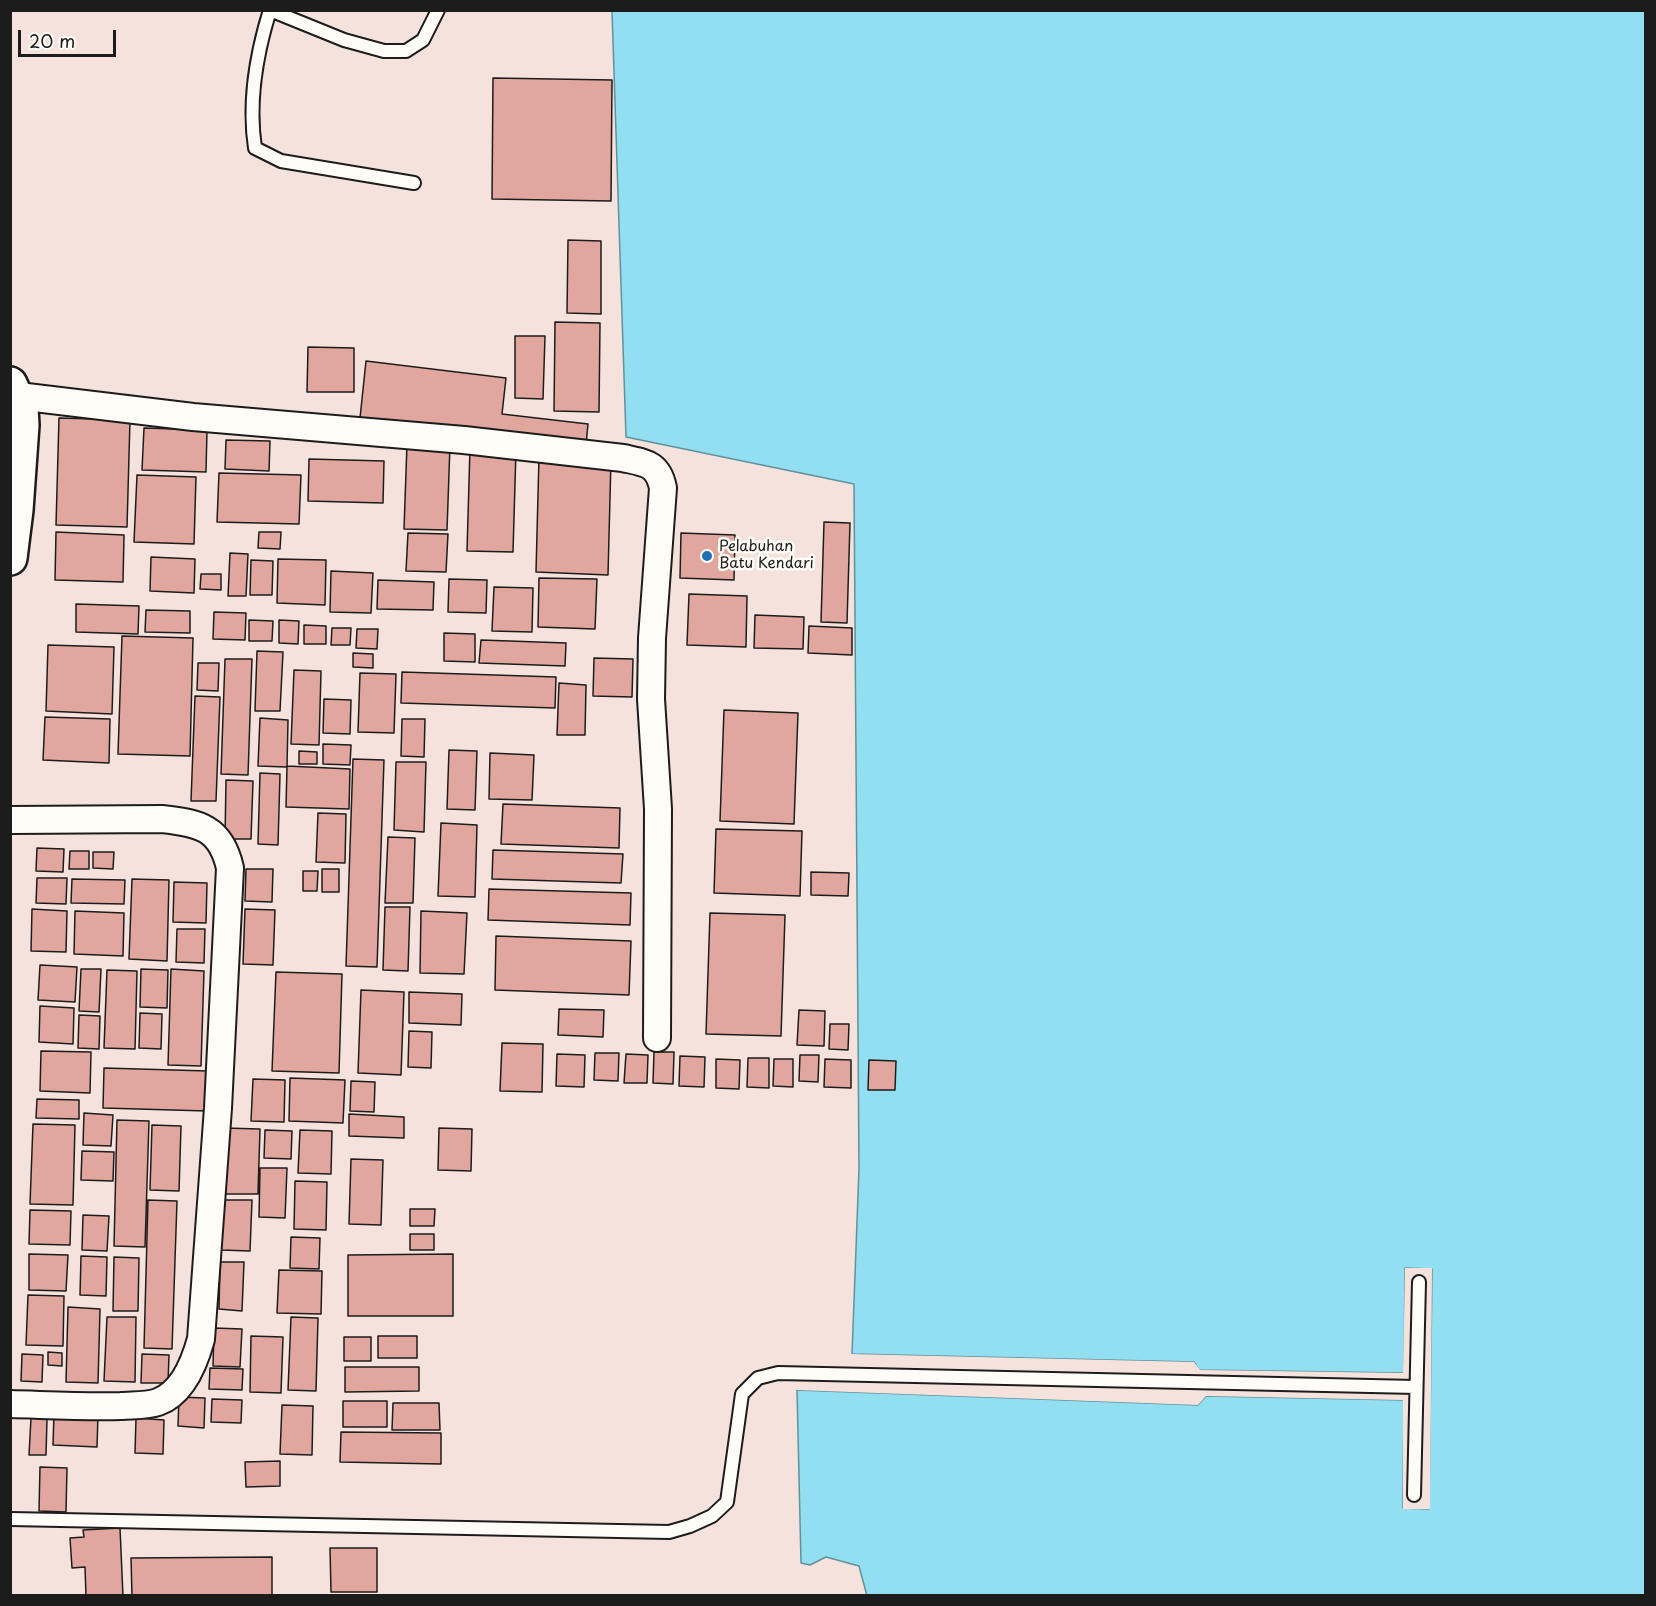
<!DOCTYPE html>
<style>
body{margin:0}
#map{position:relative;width:1656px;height:1606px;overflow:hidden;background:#f5e2dc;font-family:"Playpen Sans",sans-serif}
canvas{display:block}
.frame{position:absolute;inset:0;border:12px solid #1c1c1c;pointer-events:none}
.scale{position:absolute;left:18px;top:30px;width:98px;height:27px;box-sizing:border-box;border:3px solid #1c1c1c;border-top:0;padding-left:8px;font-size:18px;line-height:21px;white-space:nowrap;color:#1c1c1c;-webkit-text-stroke:4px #fdfcf7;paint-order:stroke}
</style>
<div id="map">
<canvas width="1656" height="1606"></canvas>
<div class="frame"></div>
<div class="scale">20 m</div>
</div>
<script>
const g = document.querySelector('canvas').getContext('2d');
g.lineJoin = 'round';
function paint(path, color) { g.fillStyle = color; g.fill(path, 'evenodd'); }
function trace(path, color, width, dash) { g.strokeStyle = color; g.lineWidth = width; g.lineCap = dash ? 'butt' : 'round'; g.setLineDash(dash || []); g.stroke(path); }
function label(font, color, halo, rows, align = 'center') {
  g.font = font + ' "Playpen Sans",sans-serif'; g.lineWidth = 5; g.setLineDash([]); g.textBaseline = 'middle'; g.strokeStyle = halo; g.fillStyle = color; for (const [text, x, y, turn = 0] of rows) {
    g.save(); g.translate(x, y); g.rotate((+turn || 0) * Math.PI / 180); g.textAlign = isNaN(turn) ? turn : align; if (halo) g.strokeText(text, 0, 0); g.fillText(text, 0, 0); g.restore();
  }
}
const water = new Path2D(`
 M612,11H1645V1595L867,1596L859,1566L826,1557L810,1565L801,1563L797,1390L1198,1405L1206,1396L1404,1400L1403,1508L1429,1509L1432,1269L1405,1268L1404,1373L1199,1370L1194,1362L852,1354L859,1169L854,484L626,437Z`);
const pier = new Path2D(`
 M1405,1268H1432L1430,1509H1403V1400L1206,1396L1198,1405L797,1390V1387L1197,1402L1206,1393L1404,1397L1407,1400L1406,1506H1427L1429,1271H1408L1407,1373L1404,1376L1199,1373L1192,1365L852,1357L849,1354L1194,1362L1200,1370L1403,1373Z`);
const building = new Path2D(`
 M493,78L612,80L611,201L492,199Z
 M568,240L601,241V314L567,313Z
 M555,322L600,323L599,412L554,411Z
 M515,336H545L543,399L515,398Z
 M308,347L354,348V392H307Z
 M366,361L506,378L502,414L588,424L586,445L360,418Z
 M59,418L130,420L127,527L56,525Z
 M144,428L207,430L206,472L142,470Z
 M226,440L270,441L269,471L225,469Z
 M407,444L450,445L447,530L404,529Z
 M470,448L516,450L513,552L467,551Z
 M539,457L611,459L608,575L536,572Z
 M309,459L384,461L383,503L308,501Z
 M219,473L301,475L299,524L217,522Z
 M137,475L196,477L194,544L134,542Z
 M824,522L850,523L847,623L821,622Z
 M56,532L124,535L123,582L55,580Z
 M259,532H281L280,549L258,548Z
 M408,533L448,534L446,572L406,571Z
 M681,533L735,535L734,580L680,578Z
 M230,553L248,554L246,596H228Z
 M151,557L195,559L194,593L150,591Z
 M278,559L326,560L325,605L277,603Z
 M251,560L273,561L272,595H250Z
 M331,571L373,573L371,613L330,612Z
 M201,574H221V590L200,589Z
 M539,578L597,579L595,629L538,627Z
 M449,579L487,580L486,613L448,612Z
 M378,580L434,582L433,610L377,609Z
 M494,587L533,588L532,632L492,631Z
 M689,594L747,596L746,647L687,645Z
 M76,604L139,606L138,634L76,632Z
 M146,610L190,611V633L145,632Z
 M214,612L246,613L245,640L213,639Z
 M755,615L804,617L803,649L754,648Z
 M249,620L273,621L272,641H249Z
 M279,620L299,621L298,644L279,643Z
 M304,625L326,626V644H304Z
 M809,626L852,628V655L808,653Z
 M332,628H351L350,645H331Z
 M357,629H378L377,649L356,648Z
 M444,633L475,634V662L444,661Z
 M122,636L193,638L190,756L118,754Z
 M481,640L566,643L565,666L479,663Z
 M48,645L114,647L112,714L46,711Z
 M257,651L283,652L280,711H255Z
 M353,653L373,654V668L353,667Z
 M594,658L633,659L632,697L593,696Z
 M225,659H252L248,775L221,774Z
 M198,663H219L218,691L197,690Z
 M294,670L321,671L319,745L291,744Z
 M402,672L556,677L555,708L401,703Z
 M360,673L396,674L394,733L358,732Z
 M559,683L586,685L585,735H557Z
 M195,696L220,697L216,801H191Z
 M324,699L351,700L350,734L323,733Z
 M724,710L798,713L794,824L720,821Z
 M45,717L110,719L109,763L43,760Z
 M260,718L288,720L287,767L258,766Z
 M402,719H425L424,757L401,756Z
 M323,744L351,745L350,765L323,764Z
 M449,750L477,751L475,810L447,809Z
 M299,751L317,752V764H299Z
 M490,753L534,755L532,800L489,799Z
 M353,759L384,760L377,967L346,966Z
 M396,762H426L424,832L394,830Z
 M287,766L350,769L349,809L286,807Z
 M260,773L280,774L278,845L258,844Z
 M226,780L253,781L251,839H225Z
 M503,804L620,808L619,848L501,844Z
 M318,813L346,814L345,863L316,862Z
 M441,823L477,825L475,897L438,896Z
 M716,829L802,831L800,896L714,893Z
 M388,837L415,838L413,903H385Z
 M37,848L64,849L63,872L36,871Z
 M493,850L623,854L621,883L492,879Z
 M70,851H89V869H69Z
 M93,852H114L113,869L93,868Z
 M246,869H273L272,902L245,901Z
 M322,869H339V892H322Z
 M303,871H318L317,891H303Z
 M811,872L849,873L848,896L811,895Z
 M37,878H67L66,904L36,903Z
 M72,879L125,880L124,904L71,903Z
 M132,879L169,880L167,961L129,959Z
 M174,882L207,883L206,923L173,922Z
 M489,889L631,893L630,925L488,920Z
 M385,907H410L408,971L383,970Z
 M32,909L67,911L66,952L31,951Z
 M245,909L275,910L273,965L243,964Z
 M75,911L124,913L123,956L74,954Z
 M421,911L467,913L464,974L420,973Z
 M710,913L785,915L781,1036L706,1034Z
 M177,929H205L204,963L176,962Z
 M496,936L631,941L629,995L495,990Z
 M40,965L77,967L75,1002L38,1000Z
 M81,969H101L99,1012L79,1011Z
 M141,969L168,970L167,1008L140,1007Z
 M171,969L204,971L201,1066L168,1065Z
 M107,970L137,971L135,1049L104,1048Z
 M276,972L342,974L339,1073L272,1071Z
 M361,990L404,992L401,1075L358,1073Z
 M409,992L462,994L461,1025L409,1023Z
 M40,1006L74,1008L73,1044L39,1042Z
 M559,1009L604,1010L603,1037L558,1035Z
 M799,1010L825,1011L824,1046L797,1045Z
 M140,1013L162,1014L161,1049L139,1048Z
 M79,1015L100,1016L99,1049L78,1048Z
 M830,1024H849L848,1050L829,1049Z
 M409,1031L432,1032L431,1068L408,1067Z
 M502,1043L543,1044L542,1092L500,1091Z
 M41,1051L91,1052L90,1093L40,1091Z
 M654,1052H674L673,1084L653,1083Z
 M595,1053H619L618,1081L594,1080Z
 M557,1054L585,1055L584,1087L556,1086Z
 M626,1054L648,1055L647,1083H624Z
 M800,1055H819L818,1082L799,1081Z
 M680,1056L705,1057L704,1087L679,1086Z
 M748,1058H769V1088L747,1087Z
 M716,1059L740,1060L739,1089L716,1088Z
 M774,1059H793V1087L773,1086Z
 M825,1059L851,1060V1088L824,1087Z
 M869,1060L896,1061L895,1090H868Z
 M104,1068L208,1071L207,1111L103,1108Z
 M290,1078L345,1080L343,1123L289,1121Z
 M253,1079L285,1080L284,1122L251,1121Z
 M351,1081L375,1082L374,1112L350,1111Z
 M37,1099L79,1100V1119L36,1118Z
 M84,1113L113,1115L111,1146L83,1145Z
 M349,1114L404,1117V1138L349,1136Z
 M117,1120L149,1121L145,1247L114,1246Z
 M33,1124L75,1125L73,1205L30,1204Z
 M152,1125L181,1126L179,1191L150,1190Z
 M224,1128L260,1129L258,1194H222Z
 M439,1128L472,1129L471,1171L438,1170Z
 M265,1130L292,1131L291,1159L264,1158Z
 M300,1130L332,1131L331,1174L298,1173Z
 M82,1151L114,1152L113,1181L81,1180Z
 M351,1159L383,1160L381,1225L349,1224Z
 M260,1168H287L285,1218L259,1217Z
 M295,1181L327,1182L326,1230L294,1229Z
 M148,1200L177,1201L172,1349L144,1348Z
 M223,1200H252L250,1251L221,1250Z
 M410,1209H435L434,1226H410Z
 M30,1210L71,1211L70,1245L29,1244Z
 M83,1215L109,1216L107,1251L82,1250Z
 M410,1234H434V1250H410Z
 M291,1237L320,1238L319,1269L290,1268Z
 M29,1254L68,1255L66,1291L29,1290Z
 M453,1254V1316H348V1255Z
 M81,1256L107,1257L106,1296L80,1295Z
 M114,1257L139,1258L138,1311H113Z
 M220,1262H244L242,1311L219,1309Z
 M279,1270L322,1271L321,1314L277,1313Z
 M28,1295L64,1296L63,1346L26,1345Z
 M68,1307L100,1309L98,1383L66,1382Z
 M107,1317H136L135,1382L104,1381Z
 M291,1317L318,1318L316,1391L288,1390Z
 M214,1328L242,1329L240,1367L213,1366Z
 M251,1336L283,1337L281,1393L250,1392Z
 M378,1336H417V1358H378Z
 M344,1337H371V1361H344Z
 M48,1352L62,1353V1366L48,1365Z
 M22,1354L43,1355L42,1382L21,1381Z
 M142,1354L169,1355L168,1383H141Z
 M345,1367H419V1391L345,1392Z
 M210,1368L243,1369L242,1390L209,1389Z
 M179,1397L205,1398L204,1428L178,1426Z
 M212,1399L242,1400L241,1423L211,1422Z
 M343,1401H387V1427H343Z
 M393,1403H439L440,1430H392Z
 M282,1405L313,1406L312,1455L280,1454Z
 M54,1413L98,1415L97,1447L53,1445Z
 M31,1418L47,1419L46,1455H29Z
 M136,1418L164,1420L163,1454L135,1453Z
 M341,1432L441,1433V1464L340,1462Z
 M280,1461V1486L246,1487L245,1462Z
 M40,1467L67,1468L66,1512L39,1511Z
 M120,1528L123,1596H86L85,1567L72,1568L70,1538L84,1537L83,1530Z
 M330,1548H377V1592H331Z
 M272,1557V1596H132L131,1558Z`);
const service = new Path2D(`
 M270,10C256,55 248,102 255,148L281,161L414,183
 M270,10L344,40L384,51H406L423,40L438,10
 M1414,1495L1419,1282
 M10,1519L669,1532L690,1526L712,1516L727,1502L742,1394L758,1378L778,1373L1416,1387`);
const minor = new Path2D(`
 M10,395L193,417L464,440L623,458C645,463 658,463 663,488L652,638L651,699L658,809L657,1038
 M10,820L162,819C200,823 221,828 230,868L218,1108L201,1339C195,1361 183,1393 158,1402C147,1406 133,1405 121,1406C84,1407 48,1405 10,1404`);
const secondary = new Path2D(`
 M10,384L21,408L22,425L16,510L10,558`);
const markers = [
 [707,556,6,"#1f6fb2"]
];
const poiNames = [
 ["Pelabuhan",719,547],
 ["Batu Kendari",719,564]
];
paint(water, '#91dff0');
trace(water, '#62919b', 1.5);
paint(pier, '#f5e2dc');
paint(building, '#e1a79e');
trace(building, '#1c1c1c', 1.5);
trace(service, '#1c1c1c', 16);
trace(minor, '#1c1c1c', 30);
trace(secondary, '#1c1c1c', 38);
trace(service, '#fdfcf7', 12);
trace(minor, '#fdfcf7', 26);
trace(secondary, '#fdfcf7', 33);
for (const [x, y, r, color] of markers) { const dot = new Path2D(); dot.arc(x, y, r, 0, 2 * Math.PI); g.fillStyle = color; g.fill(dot); trace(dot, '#fdfcf7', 2); }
label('15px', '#1c1c1c', '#fdfcf7', poiNames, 'left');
</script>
